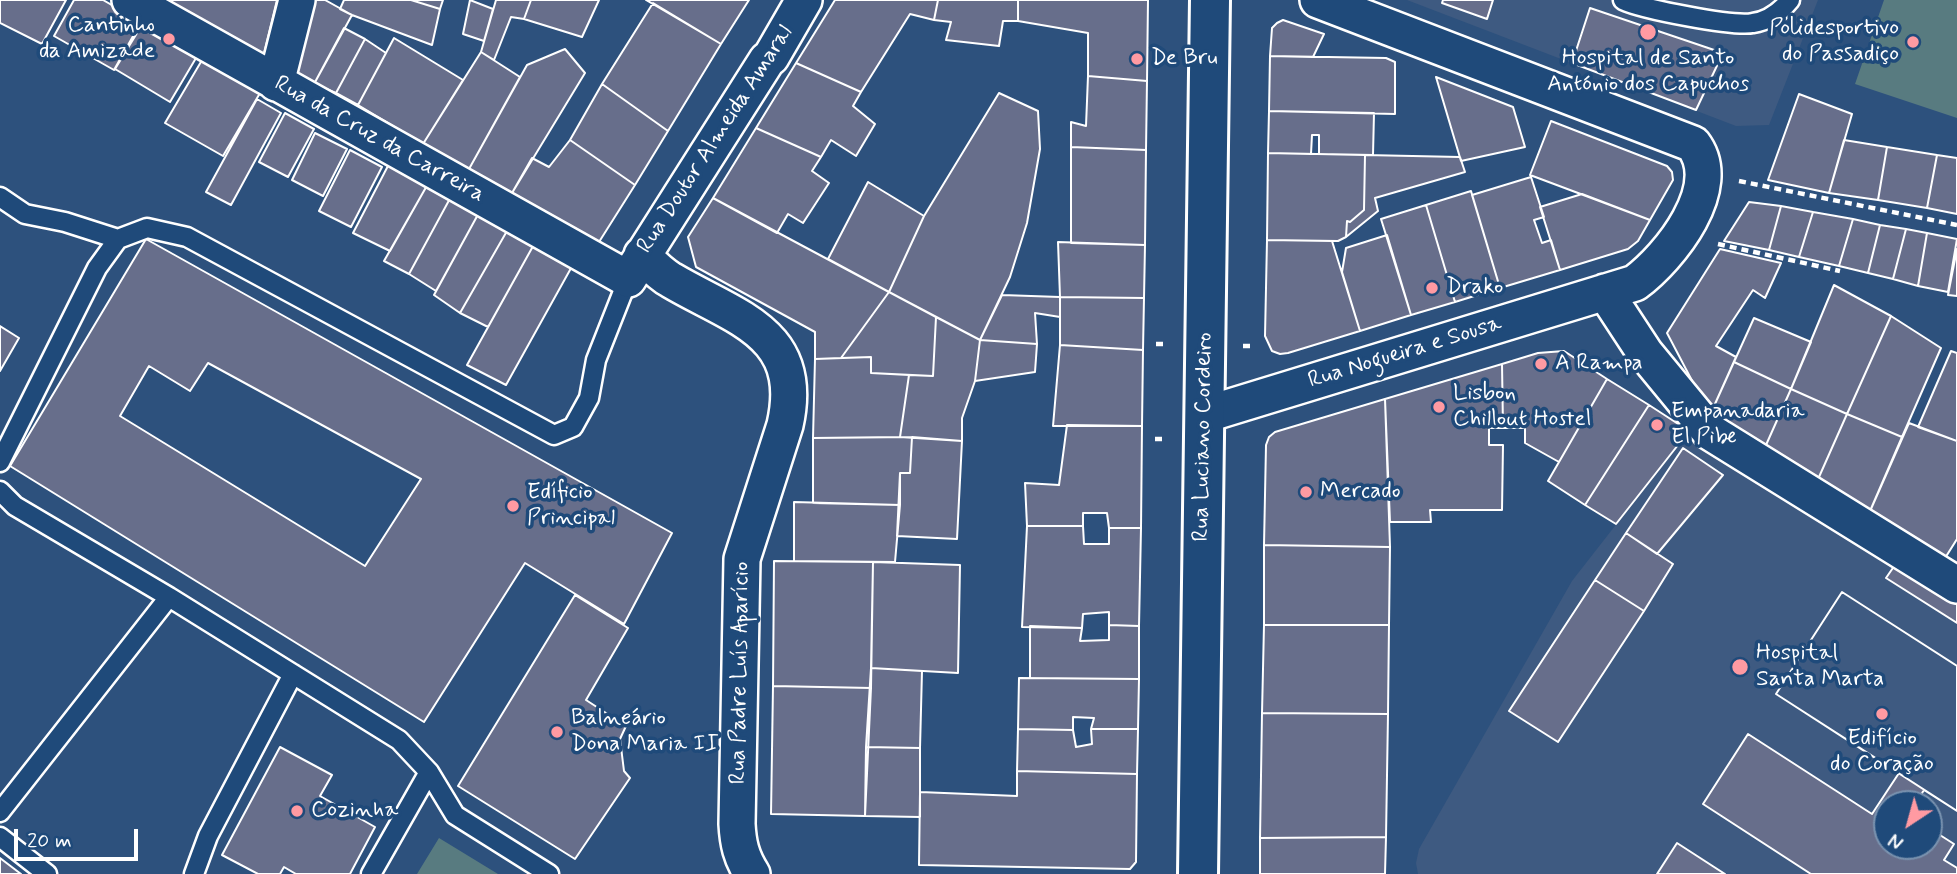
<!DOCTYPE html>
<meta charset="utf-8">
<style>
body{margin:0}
#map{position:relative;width:1957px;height:874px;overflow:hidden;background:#2d517d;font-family:Mynerve,sans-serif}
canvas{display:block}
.north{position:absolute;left:1873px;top:790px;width:70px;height:70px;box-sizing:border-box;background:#1f4a7a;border:2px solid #7992af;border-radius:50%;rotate:216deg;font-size:19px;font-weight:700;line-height:28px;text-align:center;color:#fff}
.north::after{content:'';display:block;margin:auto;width:24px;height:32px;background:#ff9aa2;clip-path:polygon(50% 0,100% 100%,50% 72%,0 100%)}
.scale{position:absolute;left:14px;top:829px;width:124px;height:32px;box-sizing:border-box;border:4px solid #fff;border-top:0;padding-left:9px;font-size:21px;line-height:24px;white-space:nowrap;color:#fff;-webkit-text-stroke:5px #1f4a7a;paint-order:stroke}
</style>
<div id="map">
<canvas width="1957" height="874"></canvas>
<div class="north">N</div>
<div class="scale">20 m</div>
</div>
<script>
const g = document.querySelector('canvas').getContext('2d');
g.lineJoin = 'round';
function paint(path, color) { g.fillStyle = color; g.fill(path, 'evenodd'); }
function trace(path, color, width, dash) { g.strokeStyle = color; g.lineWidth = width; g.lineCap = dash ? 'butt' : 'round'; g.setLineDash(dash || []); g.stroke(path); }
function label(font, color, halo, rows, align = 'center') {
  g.font = font + ' Mynerve,sans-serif'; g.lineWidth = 7; g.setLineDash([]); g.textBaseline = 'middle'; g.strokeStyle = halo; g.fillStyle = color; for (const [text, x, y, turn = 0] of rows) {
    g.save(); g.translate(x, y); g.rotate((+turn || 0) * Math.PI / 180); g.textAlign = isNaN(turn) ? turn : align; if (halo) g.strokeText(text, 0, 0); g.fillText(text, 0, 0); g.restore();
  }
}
const built = new Path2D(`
 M1407,0H1818L1769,125L1736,126Z
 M1689,431L1957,600V874H1418L1416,863L1419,849L1572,581ZM1887,804H1929V846H1887Z`);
const green = new Path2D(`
 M1884,0H1957V118L1855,84Z
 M439,838L498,874H417Z`);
const building = new Path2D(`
 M0,0H66L42,44L0,23Z
 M74,0H103L141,22L114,70L54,36Z
 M164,0H277L263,58Z
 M311,0H325L352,15L314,84L293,72Z
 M344,0H411L440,9L432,45L352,15L340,9Z
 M411,0H443L440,9Z
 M470,0L493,9L484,41L463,34Z
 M496,0H531L524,19L511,17L494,60L481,52Z
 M531,0H599L582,37L524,19Z
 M646,0H749L721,44Z
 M835,0H938L934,20L910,14L861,92L796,63Z
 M938,0H1018V21H1003L999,46L946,40L951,22L934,20Z
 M1018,0H1148L1147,81L1088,76V33L1018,21Z
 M1443,0H1493L1487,19L1442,3Z
 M653,3L721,44L668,131L602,84Z
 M1590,8L1723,53L1696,110L1572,63Z
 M145,20L199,53L170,102L115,69Z
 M1283,20L1324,34L1313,57L1270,56L1272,28L1277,23Z
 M344,28L365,39L336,93L314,84Z
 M394,38L463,80L423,144L358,105Z
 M365,39L386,53L358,105L336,93Z
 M565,49L585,73L512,193L469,169L527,65Z
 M481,52L520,77L469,169L423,144Z
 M205,55L263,88L223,156L165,123Z
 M1270,56L1386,58L1395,62V114L1269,111Z
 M796,63L861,92L853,106L875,124L856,156L831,140L821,157L756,128Z
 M1088,76L1147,81L1146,150L1071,147V122L1086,126Z
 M1436,77L1513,107L1525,147L1461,161Z
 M602,84L668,131L635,185L570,140Z
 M999,93L1038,111L1040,149L1027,223L1010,277L980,340L889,292L924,216Z
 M1799,94L1852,114L1829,193L1768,180Z
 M257,99L281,113L231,205L206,192Z
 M1269,111L1374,113L1373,155L1319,154V135H1312L1311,154L1268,153Z
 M285,113L314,129L288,177L259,162Z
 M1551,121L1667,166L1672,172L1673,180L1650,220L1530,175Z
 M756,128L821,157L812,171L829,183L803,223L788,214L777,233L713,198Z
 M315,133L347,149L323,196L292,180Z
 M570,140L635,185L599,242L512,193L532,158L549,167Z
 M1844,140L1887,147L1878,200L1829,193Z
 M1071,147L1146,150L1145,245L1071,243Z
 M1887,147L1937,155L1927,208L1878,200Z
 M350,150L382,167L351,227L319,211Z
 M1268,153L1365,155L1364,210L1350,222L1347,221L1346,237L1338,241L1267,240Z
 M1365,155L1460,157L1465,172L1375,198L1378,211L1346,237L1347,221L1350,222L1364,210Z
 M1937,155L1957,158V214L1927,208Z
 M390,162L429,182L390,251L353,233Z
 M1531,177L1544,217L1534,220L1542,243L1551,240L1560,270L1500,288L1472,195Z
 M429,182L453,193L409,274L384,261Z
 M868,182L924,216L889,292L828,259Z
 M1471,191L1500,288L1455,302L1426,205Z
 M453,193L481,209L436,291L409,274Z
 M1582,194L1650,220L1638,241L1628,249L1560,270L1540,207Z
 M713,198L889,292L841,358L815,359V332L696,267L688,237Z
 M1749,202L1781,206L1769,250L1724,241Z
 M1426,205L1455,302L1411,315L1381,219Z
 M1781,206L1813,212L1799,257L1769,250Z
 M481,209L511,224L460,313L434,295Z
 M1813,212L1853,219L1839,266L1799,257Z
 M1853,219L1880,225L1868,273L1839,266Z
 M511,224L537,239L488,327L460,313Z
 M1880,225L1906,229L1893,279L1868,273Z
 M1906,229L1927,233L1918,286L1893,279Z
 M1927,233L1957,239L1948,292L1918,286Z
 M1387,235L1411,315L1360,331L1342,272L1346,248Z
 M146,239L672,533L624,624L525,563L424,722L10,466ZM208,363L421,479L365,566L120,416L149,366L190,391Z
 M537,239L575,261L506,385L467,365Z
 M1267,240L1332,241L1360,331L1288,353L1280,354L1272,351L1265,336Z
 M1058,242L1145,245L1144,298L1060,297Z
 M1720,249L1781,263L1765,298L1753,290L1716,346L1736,357L1710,415L1667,333Z
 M1957,249V296L1948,295Z
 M1834,285L1891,316L1847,414L1791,389Z
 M889,292L936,317L933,376L871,373V357L841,358Z
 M1002,295L1060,297V317L1035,313L1037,344L980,340Z
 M1060,297L1144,298L1143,350L1060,345Z
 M1891,316L1941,348L1902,437L1847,414Z
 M936,317L980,340L975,381L962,418V441L900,437L909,375L933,376Z
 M1754,318L1811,342L1791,389L1734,362Z
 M0,326L19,338L0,371Z
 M980,340L1037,344L1035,372L975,381Z
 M1060,345L1143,350L1142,426H1053Z
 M1564,351L1607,379L1559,462L1525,443V428H1503L1502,364L1538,353Z
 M1951,351L1957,353V441L1918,427Z
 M871,357V373L909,375L900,437L813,438L815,359Z
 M1734,362L1791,389L1762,454L1710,415Z
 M1502,364L1503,428H1489V445H1503L1502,510H1430L1431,522H1390L1385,399Z
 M1607,379L1649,405L1585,505L1548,481Z
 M1791,389L1847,414L1815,486L1762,454Z
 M1385,399L1390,547L1264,545L1266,445L1269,437L1275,432Z
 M1649,405L1689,431L1616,524L1585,505Z
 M1847,414L1902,437L1867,518L1815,486Z
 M1909,423L1957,441V539L1940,566L1867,518Z
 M1067,425L1142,426L1141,528H1109L1107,513H1083V526H1027L1025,483L1059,485Z
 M912,437L910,473H900V505L813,503V438Z
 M912,437L962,441L957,539L897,536L900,473H910Z
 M1683,448L1723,475L1657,554L1626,533Z
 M794,502L900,505L895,562L794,561Z
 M1027,526H1083L1084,544H1109V528H1141L1139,626L1109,625V612L1083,614L1082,628L1022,627Z
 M1626,533L1673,564L1644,611L1595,580Z
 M1264,545L1390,547L1389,625H1264Z
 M774,561L873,562L871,688L773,686Z
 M873,562L960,565L958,673L871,668Z
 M1897,562L1957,600V623L1886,578Z
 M1595,580L1644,611L1558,742L1509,711Z
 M1842,592L1957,666V811L1776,694Z
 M1842,592L1957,666V811L1924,790L1915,804H1887V846H1929V828L1954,844L1944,860L1957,868V874H1811L1703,804L1748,734L1872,814L1899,773L1776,694Z
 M575,595L628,628L586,700L626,726L620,739L624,771L630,778L575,859L458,786Z
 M1109,625L1139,626V679L1030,678V626L1082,628L1080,641L1109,640Z
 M1264,625H1389L1388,714L1262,713Z
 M871,668L922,671L920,748L866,747Z
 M1019,678L1139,679L1138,729H1091L1094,718L1073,717V730L1018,729Z
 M773,686L871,688L865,816L771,814Z
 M1262,713L1388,714L1386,837L1260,838Z
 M1018,729L1073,730L1076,747L1092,744L1091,729H1138L1137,774L1017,771Z
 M280,747L332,775L320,796L375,827L350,874H296L284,867L280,874H258L222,855Z
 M866,747L920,748V817L865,816Z
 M1017,771L1137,774L1136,862L1130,869L919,865L920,792L1017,796Z
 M1386,837L1385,874H1260V838Z
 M1677,843L1725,874H1657Z
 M0,858L21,874H0Z`);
const path = new Path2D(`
 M1739,181L1957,225
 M1718,244L1840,271
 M1156,344H1167
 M1243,346H1254
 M1155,439H1166`);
const service = new Path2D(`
 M1623,0C1642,9 1734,27 1753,23C1768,21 1781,11 1790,0
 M0,197L25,214L65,222L118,239
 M0,462L97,268L118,239L147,228L187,237L554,435L573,427L589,398L596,360L628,279
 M0,491L15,506L169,597L399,740L429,772L455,815L549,874
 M0,812L169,597
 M0,837L47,874
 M194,874L208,836L293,674
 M371,874L429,772`);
const minor = new Path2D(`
 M130,0L628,279L767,60L771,57L804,0
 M276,83L297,0
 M642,255C651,264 660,274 671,280C735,318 806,332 785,425L742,559L737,824C738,843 741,857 752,874
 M1605,292L1645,353L1710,432L1957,585
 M1204,415L1635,283C1670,257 1726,187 1693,144L1318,0`);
const tertiary = new Path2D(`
 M1198,874L1210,0`);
const markers = [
 [1648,32,9,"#ff9aa2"],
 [169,39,7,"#ff9aa2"],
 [1913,42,7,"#ff9aa2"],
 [1137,59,7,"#ff9aa2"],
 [1432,288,7,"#ff9aa2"],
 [1541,364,7,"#ff9aa2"],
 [1439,407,7,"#ff9aa2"],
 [1657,425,7,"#ff9aa2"],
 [1306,492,7,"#ff9aa2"],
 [513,506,7,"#ff9aa2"],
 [1740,667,9,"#ff9aa2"],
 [1882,714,7,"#ff9aa2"],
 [557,732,7,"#ff9aa2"],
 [297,811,7,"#ff9aa2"]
];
const poiNames = [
 ["Cantinho",155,26,"right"],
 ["da Amizade",155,52,"right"],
 ["Polidesportivo",1899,29,"right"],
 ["do Passadiço",1899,55,"right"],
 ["De Bru",1151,59],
 ["Hospital de Santo",1648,59,"center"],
 ["António dos Capuchos",1648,85,"center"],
 ["Drako",1446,288],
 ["A Rampa",1555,364],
 ["Lisbon",1453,394],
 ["Chillout Hostel",1453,420],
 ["Empanadaria",1671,412],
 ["El Pibe",1671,438],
 ["Mercado",1320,492],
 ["Edíficio",527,493],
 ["Principal",527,519],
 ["Hospital",1756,654],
 ["Santa Marta",1756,680],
 ["Balneário",571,719],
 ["Dona Maria II",571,745],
 ["Edifício",1882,739,"center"],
 ["do Coração",1882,765,"center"],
 ["Cozinha",311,811]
];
const streetNames = [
 ["Rua da Cruz da Carreira",379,140,29],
 ["Rua Doutor Almeida Amaral",716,140,-57],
 ["Rua Nogueira e Sousa",1405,353,-17],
 ["Rua Luciano Cordeiro",1204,437,-89],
 ["Rua Padre Luís Aparício",741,673,-89]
];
paint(built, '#3e5a81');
paint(green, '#587b80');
paint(building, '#676e8b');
trace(building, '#fff', 2);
trace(service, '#fff', 23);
trace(minor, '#fff', 40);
trace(tertiary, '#fff', 44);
trace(path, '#fff', 4.5, [7, 5]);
trace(service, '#1f4a7a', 18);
trace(minor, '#1f4a7a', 35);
trace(tertiary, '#1f4a7a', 38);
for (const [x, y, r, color] of markers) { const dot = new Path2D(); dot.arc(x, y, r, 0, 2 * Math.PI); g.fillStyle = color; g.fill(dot); trace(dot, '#1f4a7a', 2.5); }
label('23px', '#fff', '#1f4a7a', poiNames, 'left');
label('23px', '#fff', '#1f4a7a', streetNames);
</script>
